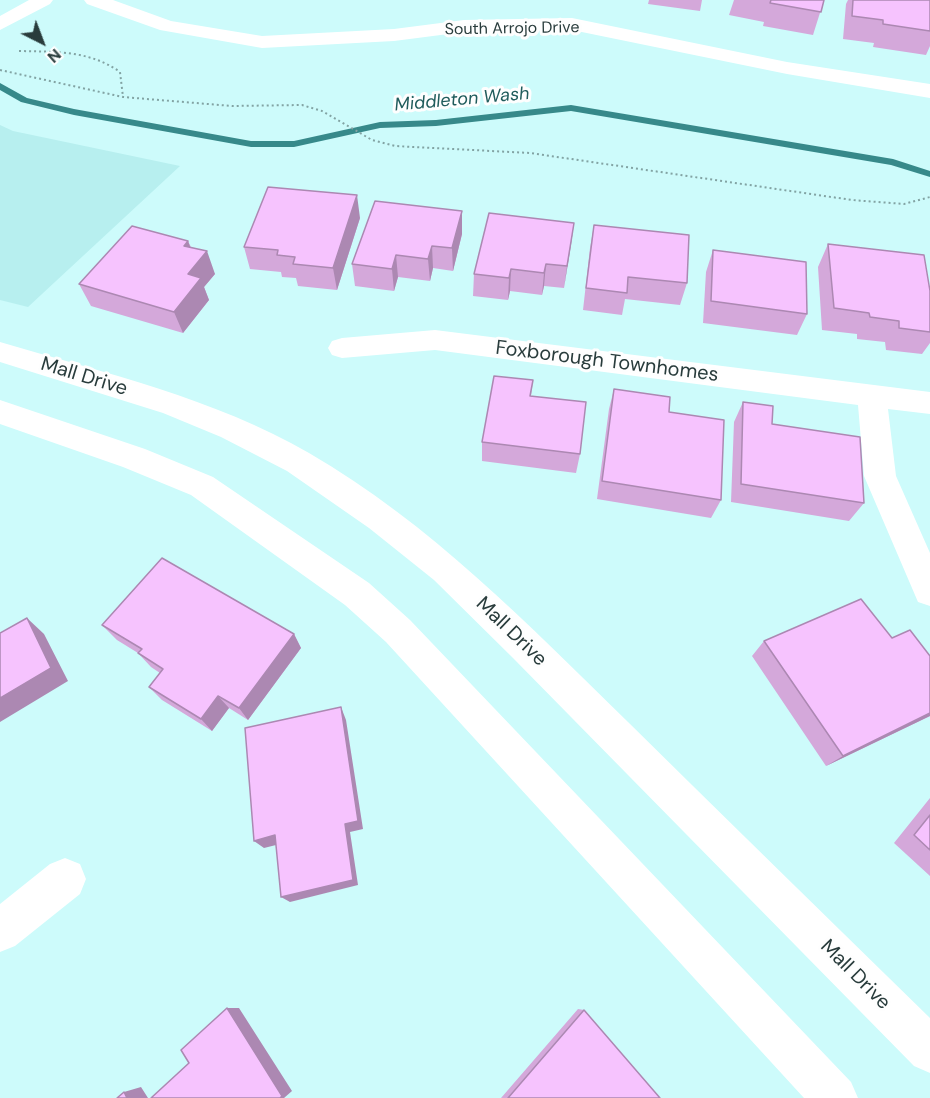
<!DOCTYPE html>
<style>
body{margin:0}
#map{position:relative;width:930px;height:1098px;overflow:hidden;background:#cdfbfb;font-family:"DM Sans",sans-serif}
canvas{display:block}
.north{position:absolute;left:12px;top:12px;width:60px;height:60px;-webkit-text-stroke:4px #fefefe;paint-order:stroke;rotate:138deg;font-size:16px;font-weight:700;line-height:24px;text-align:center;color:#293c3c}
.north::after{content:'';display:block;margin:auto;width:21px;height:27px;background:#293c3c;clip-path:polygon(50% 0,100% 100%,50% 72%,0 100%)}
</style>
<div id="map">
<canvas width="930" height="1098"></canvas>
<div class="north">N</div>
</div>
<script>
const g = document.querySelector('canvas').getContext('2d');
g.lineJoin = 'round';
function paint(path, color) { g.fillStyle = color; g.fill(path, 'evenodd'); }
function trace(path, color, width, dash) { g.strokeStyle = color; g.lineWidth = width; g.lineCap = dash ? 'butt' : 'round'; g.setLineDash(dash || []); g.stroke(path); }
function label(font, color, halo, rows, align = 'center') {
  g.font = font + ' "DM Sans",sans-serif'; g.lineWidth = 6; g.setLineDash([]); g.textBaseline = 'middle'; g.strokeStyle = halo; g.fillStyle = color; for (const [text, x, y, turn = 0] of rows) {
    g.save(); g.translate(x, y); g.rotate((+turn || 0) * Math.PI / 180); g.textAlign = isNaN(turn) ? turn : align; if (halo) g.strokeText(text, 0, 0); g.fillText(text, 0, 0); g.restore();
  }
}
const built = new Path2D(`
 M0,125L13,131L180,166L28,307L0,300Z`);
const stream = new Path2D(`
 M0,83L27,98L74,109L251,141H294L380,122L436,120L571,105L893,159L930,171V177L891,165L571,111L436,126L380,128L294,147H251L74,115L21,102L0,90Z`);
const path = new Path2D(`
 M19,51C55,52 89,50 120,72L123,97
 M0,70L123,97L232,106L302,105L322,111L372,140L395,146L530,153L852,200L904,204L930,197`);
const minor = new Path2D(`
 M29,0H53L50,4L0,30V16Z
 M84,0H113L171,21L262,36L394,29L464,20L572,18L787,62L930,84V98L787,74L572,30L464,32L394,41L262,48L160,30L87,4Z
 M435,330L930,392V414L888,409L896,476L930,553V606L918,602L864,476L858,405L435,350L342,358L332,355L328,348L332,341L342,338Z
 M65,858L80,864L86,879L80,894L15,946L0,952V904L50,864Z`);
const major = new Path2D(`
 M0,342C105,373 214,398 309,453C430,523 529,625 628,722C728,821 829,919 930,1018V1073L914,1066L513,658L434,580L369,528L287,471L221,437L163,413L0,362Z
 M0,400L145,449L213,477L369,583L410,620L851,1082L858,1098H804L386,642L345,605L191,495L123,467L0,424Z`);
const wall = new Path2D(`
 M649,0H702L700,11L648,4Z
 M734,0H824L813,35L763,26L764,22L729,15Z
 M848,0H930V46L926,55L873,47L874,43L843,39L846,4Z
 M462,211V234L453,271L433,268L430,281L398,277L394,291L355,286L352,264Z
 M360,218L337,290L298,286L296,278L282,277L281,272L250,269L244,247Z
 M574,223L564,288L544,286L542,295L510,291L508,300L473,296L474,274Z
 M594,225L687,283L680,305L625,299L622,315L583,310L590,248Z
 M188,241L191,247L215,274L204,287L209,300L183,333L91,306L79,284Z
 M828,244L930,291V343L922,354L886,350L885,342L857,339V334L822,330L818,267Z
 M713,250L807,314L797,335L703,323L706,272Z
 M533,380L531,396L580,454L576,473L482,461V442Z
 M614,389L669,412L721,500L711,518L597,499L609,409Z
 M743,402L772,424L864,503L849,521L731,502L734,422Z
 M102,625L294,634L301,648L248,720L229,708L212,731L162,700L149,687L160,673L151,667L138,653L117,640Z
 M892,638L930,656V716L826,766L752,656L764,641Z
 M930,798V876L894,843Z
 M578,1009L584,1010L660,1098H501Z`);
const shadedWall = new Path2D(`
 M357,195L360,218L337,290L333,268Z
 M462,211V234L453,271L452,248Z
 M574,223L571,245L564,288L567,266Z
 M188,241L196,263L184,246Z
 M432,246L433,268L430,281L428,259Z
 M207,251L215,274L204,287L209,300L183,333L174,312L188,274Z
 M396,255L398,277L394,291L392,269Z
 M546,264L544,286L542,295L544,273Z
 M511,269L510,291L508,300L509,278Z
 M27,618L44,634L68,681L0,722V698Z
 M294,634L301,648L248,720L239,708Z
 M218,696L229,708L212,731L201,719Z
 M341,707L346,720L363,829L350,832L358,885L290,902L281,897L345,824Z
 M930,713V716L826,766L843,756Z
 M275,835L284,843L264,848L254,841Z
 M227,1008H239L292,1091L284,1098H280Z
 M141,1087L148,1098H127L124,1092Z`);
const building = new Path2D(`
 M771,0H824L821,12L770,3Z
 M853,0H930V31L883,24V20L852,16Z
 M268,187L357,195L333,268L293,264L295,257L277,255L278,250L244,247Z
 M375,201L462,211L452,248L432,246L428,259L396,255L392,269L352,264Z
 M489,213L574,223L567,266L546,264L544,273L511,269L509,278L474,274Z
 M594,225L689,235L687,283L628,277L627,293L586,288Z
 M132,226L188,241L184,246L207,251L188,274L201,278L174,312L79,284Z
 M828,244L924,255L930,291V332L899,328V321L870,317L869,313L834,308Z
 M713,250L806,262L807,314L711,301Z
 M494,376L533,380L530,396L586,402L580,454L482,442Z
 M614,389L670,397L669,412L724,420L721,500L602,481Z
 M743,402L773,406L772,424L860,437L864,503L741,484Z
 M162,558L294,634L239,708L218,696L201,719L149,687L163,669L138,653L142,649L102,625Z
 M861,599L892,638L910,630L930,656V713L843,756L764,641Z
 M27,618L51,668L0,698V633Z
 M341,707L358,821L345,824L353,880L281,897L275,835L254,841L245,728Z
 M930,815V850L914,835Z
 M227,1008L282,1096L280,1098H151L189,1063L181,1050Z
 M584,1010L660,1098H508Z
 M124,1092L127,1098H117Z`);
const farStreetnames = [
 ["South Arrojo Drive",512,29,-1]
];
const farWaternames = [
 ["Middleton Wash",462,100,-5]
];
const streetNames = [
 ["Foxborough Townhomes",607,362,7],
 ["Mall Drive",84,377,17],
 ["Mall Drive",511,632,44],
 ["Mall Drive",855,975,45]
];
paint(built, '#b7efef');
paint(stream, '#37898a');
trace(path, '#82a3a3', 2, [2, 3]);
paint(minor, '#fff');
paint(major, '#fff');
paint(wall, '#d4a8da');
paint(shadedWall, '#ac88b2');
paint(building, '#f6c3fe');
trace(building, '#ac88b2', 1.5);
label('16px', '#293c3c', '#fefefe', farStreetnames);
label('italic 18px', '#205c5c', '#fefefe', farWaternames);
label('20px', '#293c3c', '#fefefe', streetNames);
</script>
